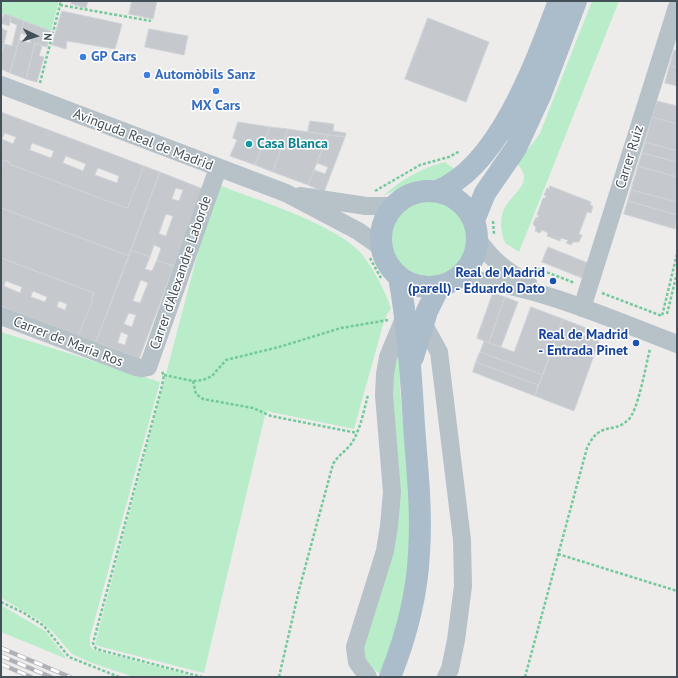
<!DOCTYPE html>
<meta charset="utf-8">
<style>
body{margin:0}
#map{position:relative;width:678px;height:678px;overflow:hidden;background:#eeebeb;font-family:"PT Sans",sans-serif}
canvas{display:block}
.frame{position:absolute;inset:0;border:2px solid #445058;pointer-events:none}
.north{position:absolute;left:16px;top:16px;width:40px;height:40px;-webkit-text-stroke:3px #fff;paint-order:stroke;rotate:94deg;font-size:11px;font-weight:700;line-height:16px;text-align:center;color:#445058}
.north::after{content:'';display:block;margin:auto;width:14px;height:18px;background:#445058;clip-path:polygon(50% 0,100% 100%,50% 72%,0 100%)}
</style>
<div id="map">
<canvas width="678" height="678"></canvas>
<div class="frame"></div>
<div class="north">N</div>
</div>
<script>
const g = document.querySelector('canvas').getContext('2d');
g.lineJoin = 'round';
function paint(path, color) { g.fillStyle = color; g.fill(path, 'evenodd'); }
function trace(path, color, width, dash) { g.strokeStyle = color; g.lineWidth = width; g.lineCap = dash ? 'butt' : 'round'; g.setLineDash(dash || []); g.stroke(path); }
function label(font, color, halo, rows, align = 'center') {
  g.font = font + ' "PT Sans",sans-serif'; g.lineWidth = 3; g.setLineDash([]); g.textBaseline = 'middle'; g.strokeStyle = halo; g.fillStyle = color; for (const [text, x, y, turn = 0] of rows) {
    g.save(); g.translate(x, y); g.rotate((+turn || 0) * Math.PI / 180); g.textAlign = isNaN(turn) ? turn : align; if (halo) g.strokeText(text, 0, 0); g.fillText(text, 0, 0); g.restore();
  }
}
const green = new Path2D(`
 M1,1H59L51,31L1,13Z
 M592,1H619L519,252L505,243C501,233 499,219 504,209C512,193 536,182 517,164L540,133Z
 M445,162L456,170L440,179L412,183L383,196C401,180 421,168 445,162Z
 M219,185C259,201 326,221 357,249C369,260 387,293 391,309L387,314L383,325L354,429L266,411L204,673L98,646L95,644L214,191Z
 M391 238a39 39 0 1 1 78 0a39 39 0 1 1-78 0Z
 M1,332L160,382L90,637V646L94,650L196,677H134L92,663L72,654L51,630L39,620L1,598Z
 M399,340L400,391L410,496V557L399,624L381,674L370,668L363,659V643L381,583L389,395Z
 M1,605L45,631L67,659L1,632Z`);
const building = new Path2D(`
 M72,1H88L86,8L71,4Z
 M132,1H157L153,19L129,14Z
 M62,11L122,24L115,49L67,41L66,49L52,45Z
 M4,14L11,16L9,26L1,23Z
 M11,16L24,21L10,73L1,69V55L4,44L12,46L17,25L10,22Z
 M428,18L489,42L466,102L405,79Z
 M24,21L51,31L47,47L35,43L26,79L10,73L19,40L30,43L31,37L21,33Z
 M1,28L7,31L1,55Z
 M149,29L188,36L184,55L145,47Z
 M35,43L42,46L39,56L44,57L37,82L26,79Z
 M674,50L677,51V68L670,65Z
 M670,65L677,68V86L665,83Z
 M657,101L677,106V124L652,117Z
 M1,112L144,166L128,207L126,208L9,164L10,162L4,160L1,171ZM5,133L16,137L13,144L2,139ZM32,143L54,151L51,158L30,150ZM66,156L86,164L83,171L63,163ZM98,168L119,176L117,183L95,175Z
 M652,117L677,124V151L645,142Z
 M310,121L334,124L333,131L346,133L345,137L308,132Z
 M238,122L270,127L255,165L230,156L237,140L233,138Z
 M270,127L288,129L273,172L255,165Z
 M288,129L328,135L308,185L273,172Z
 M328,135L345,137L324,192L308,185L314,170L325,174L328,167L317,163Z
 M645,142L677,151V162L642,153Z
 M642,153L677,162V177L638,166Z
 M4,160L10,162L9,164L126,208L128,207L144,166L160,172L129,256L1,208V171Z
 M638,166L677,177V202L631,190Z
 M160,172L203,189L174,266L157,260L161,248L154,245L150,257L131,250ZM176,188L183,190L179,201L172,199ZM166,214L173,216L166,236L159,234Z
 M550,186L591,202L590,205L593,206L591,213L587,212L579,234L582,235L579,242H573L571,245L566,243L568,240L561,238L560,241L547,236L548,233L542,230L540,233L535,231L536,228L533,224L536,217L538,218L539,215H537L543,198H545L546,196L544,195L547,188L549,189Z
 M631,190L677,202V215L628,201Z
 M628,201L677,215L675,229L624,214Z
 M1,208L129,256L96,342L78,336L93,300L91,299L94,293L1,258Z
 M548,247L588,263L582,278L542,262Z
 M131,250L150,257L145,269L152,271L157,260L174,266L139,359L96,342ZM141,280L148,283L140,303L133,301ZM129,313L136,315L132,327L124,324ZM121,332L128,335L125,345L118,343Z
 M1,258L94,293L91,299L93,300L78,336L1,306ZM6,281L22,287L20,293L4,286ZM33,291L47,297L45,302L31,297ZM59,301L67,304L65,310L57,307Z
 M493,293L505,297L489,343L477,338Z
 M505,297L518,302L501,347L489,343Z
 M531,307L563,319L543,375L480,352L484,341L514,352Z
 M563,319L586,328L583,335L599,341L574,411L535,396Z
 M480,352L543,375L538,385L476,362Z
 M476,362L538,385L535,396L473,372Z`);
const path = new Path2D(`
 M60,5L151,21
 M40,83L61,1
 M375,191L420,165L449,157L460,151
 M493,221L494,234
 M370,258L382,280
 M533,267L575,283
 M602,293L662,316L677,254
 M667,314L677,273
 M162,372L164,375L162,386L93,643L96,649L100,650L202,677
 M164,375L193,381L203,380L212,376L226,360L279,347L341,328L388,320
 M193,381L196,394L203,399L253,408L271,416L357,433
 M558,554L677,591
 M1,602L24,613L44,626L69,657L119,677
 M279,677L299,590L333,464C338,455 348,450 353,441C361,427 364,410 368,395
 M525,677L587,448C600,420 612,435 628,420C638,412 646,364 650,349`);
const minor = new Path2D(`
 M1,85L286,193L358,231L381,247
 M300,196L366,206H394
 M478,240C492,260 507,272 528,283
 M458,278C535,284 606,317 677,344
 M582,308L677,7
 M1,316L136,367L142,368L148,367L218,168
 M423,323L439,352L462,540L463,586L456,640L450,669L446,677
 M368,677L357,662L355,647L385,551L389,526L392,492L384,395L385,374L388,357L405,316`);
const major = new Path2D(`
 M381 239a48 48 0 1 1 96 0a48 48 0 1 1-96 0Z
 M437,191C499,167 537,60 559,1
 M474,220L485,193L516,148L540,96L576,1
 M413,357L427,311L439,287
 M390,677C406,637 417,596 419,553C422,510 417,468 414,425C411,376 408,326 399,277`);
const rail = new Path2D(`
 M1,648L70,677
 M1,656L51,677
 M1,664L31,677`);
const markers = [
 [83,57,4,"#3f7fe0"],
 [147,75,4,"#3f7fe0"],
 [216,91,4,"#3f7fe0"],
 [249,144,4,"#0f9aa8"],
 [553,281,4,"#1a4fb4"],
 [636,343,4,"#1a4fb4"]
];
const shopNames = [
 ["GP Cars",91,57],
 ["Automòbils Sanz",155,75],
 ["MX Cars",216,106,"center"]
];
const streetNames = [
 ["Avinguda Real de Madrid",143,140,21],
 ["Carrer Ruiz",630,157,-73],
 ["Carrer d'Alexandre Laborde",181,273,-71],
 ["Carrer de Maria Ros",68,342,21]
];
const cultureNames = [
 ["Casa Blanca",257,144]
];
const transitNames = [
 ["Real de Madrid",545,273],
 ["(parell) - Eduardo Dato",545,289],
 ["Real de Madrid",628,335],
 ["- Entrada Pinet",628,351]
];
paint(green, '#b9edca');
paint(building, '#c5c9ce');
trace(building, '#cfd2d7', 1);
trace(path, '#72c99a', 2.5, [3, 2]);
trace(minor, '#b7c1c8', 18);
trace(major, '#abbccb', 22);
trace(rail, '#aeb1b6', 4.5);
trace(rail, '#fff', 3, [9]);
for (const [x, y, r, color] of markers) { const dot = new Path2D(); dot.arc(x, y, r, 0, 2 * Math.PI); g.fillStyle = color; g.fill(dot); trace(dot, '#fff', 1.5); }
label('bold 14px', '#366cbe', '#fff', shopNames, 'left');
label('14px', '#445058', '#fff', streetNames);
label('bold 14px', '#0d838f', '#fff', cultureNames, 'left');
label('bold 14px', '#164399', '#fff', transitNames, 'right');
</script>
